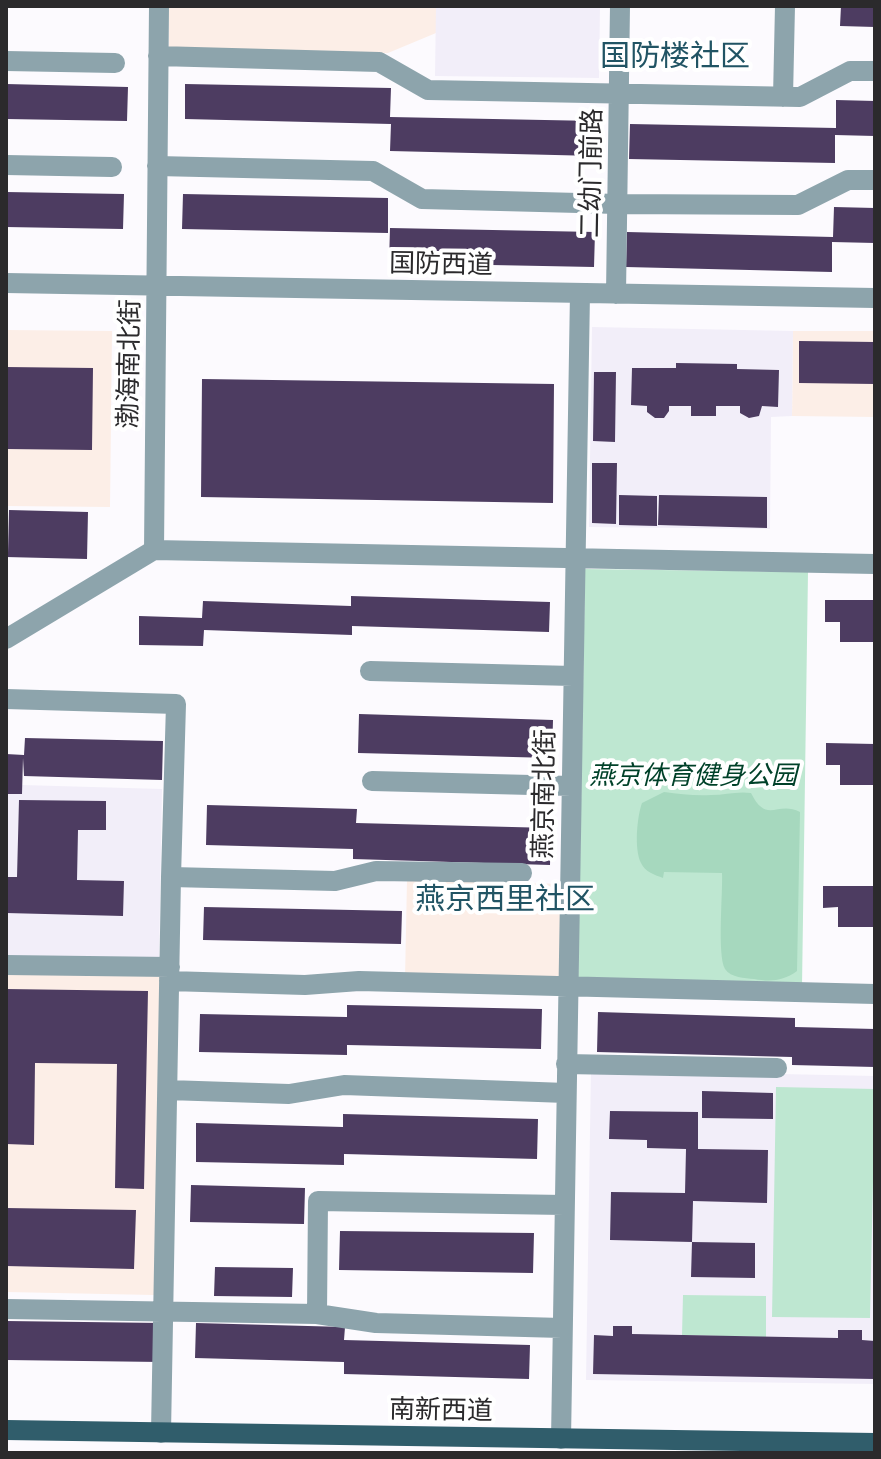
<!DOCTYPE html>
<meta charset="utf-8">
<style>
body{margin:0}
#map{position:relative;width:881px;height:1459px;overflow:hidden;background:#fcfafe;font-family:"Zilla Slab",serif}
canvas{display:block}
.frame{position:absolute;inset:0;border:8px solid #2b2a2c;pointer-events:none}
</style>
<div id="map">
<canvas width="881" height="1459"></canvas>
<div class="frame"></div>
</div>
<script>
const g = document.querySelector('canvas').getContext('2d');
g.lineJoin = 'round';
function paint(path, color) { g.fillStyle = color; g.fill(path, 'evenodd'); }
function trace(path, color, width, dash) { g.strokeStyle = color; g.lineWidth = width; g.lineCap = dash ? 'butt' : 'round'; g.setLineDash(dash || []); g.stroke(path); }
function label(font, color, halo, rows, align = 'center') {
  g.font = font + ' "Zilla Slab","Noto Sans SC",serif'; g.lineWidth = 8; g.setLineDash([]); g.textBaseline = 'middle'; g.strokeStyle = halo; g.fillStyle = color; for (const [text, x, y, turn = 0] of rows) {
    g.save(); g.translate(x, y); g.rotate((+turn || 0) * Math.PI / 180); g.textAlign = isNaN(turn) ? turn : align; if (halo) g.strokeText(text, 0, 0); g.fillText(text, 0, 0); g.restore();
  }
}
const commercial = new Path2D(`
 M169,6H436V33L388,53L169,50Z
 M6,330L112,331L110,507L6,506Z
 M793,331H875V417L792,416Z
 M407,880L565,884L562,982L405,979Z
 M6,973L162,976L154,1295L6,1292Z`);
const built = new Path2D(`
 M436,6H600L599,78L435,76Z
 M592,327L793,331L792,416L771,417L770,529L589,527Z
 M22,785L162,789L159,961L6,958V794H22Z
 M591,1070L875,1076V1384L586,1380Z`);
const green = new Path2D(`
 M585,569L808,572L802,986L578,982Z
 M776,1087L875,1089L870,1318L772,1317Z
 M683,1295L766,1296V1337L682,1335Z`);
const forest = new Path2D(`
 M664,792C680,794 695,796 711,795C725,795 737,791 751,793C767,825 777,800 800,812L797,971C783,981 771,982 754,979C745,978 731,978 725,969C717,955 723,892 722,873L664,872L663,878C655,875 645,872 641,863C634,849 637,817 642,803Z`);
const building = new Path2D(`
 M841,6H875V27L840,26Z
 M6,84L128,87L127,121L6,119Z
 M185,84L391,88L390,117L596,121V156L390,151L391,124L185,119Z
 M836,100L875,101V136L835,135V163L629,159L630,124L836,128Z
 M6,192L124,194L123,229L6,227Z
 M183,194L388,198V233L182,229Z
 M834,207L875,208V243L832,242V272L626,267L627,232L833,237Z
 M390,228L595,232L594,267L389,263Z
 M799,341L875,342V384L799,383Z
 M676,363L737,364V369L779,370L778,407L762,406L759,416L749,418L740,413V406H716V416H691V406H669V411L664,418H655L647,412V406L631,405L632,368H676Z
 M6,367L93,368L92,450L6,449Z
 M594,372H616L615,442L593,441Z
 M202,379L554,384L553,503L201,497Z
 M592,463H617L616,524L592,523Z
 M619,495L657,496V526L619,525Z
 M659,495L767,497V528L658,525Z
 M9,510L88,512L87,559L6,557V553H8Z
 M351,596L550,602L549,632L352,626V635L204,630L203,646L139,645V616L202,618L203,601L351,606Z
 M825,600H875V642H840V622H825Z
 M359,714L553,720L552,758L358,753Z
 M25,738L163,741L162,780L24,776L23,758L22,794H6V754L24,755Z
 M826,743L875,744V785H840V765H826Z
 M19,800L106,801V830H78L77,880L124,881L123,916L6,913V877H17Z
 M207,805L357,809L356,823L551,828L550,865L353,859V849L206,845Z
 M823,886H875V927H838V907L823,908Z
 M204,907L402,911L401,944L203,940Z
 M6,989L148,991L144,1189L115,1188L117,1064L35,1063L34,1145L6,1144Z
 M347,1005L542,1009L541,1049L347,1045V1055L199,1052L200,1014L347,1017Z
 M598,1012L795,1018V1027L875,1029V1067L792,1065V1057L597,1052Z
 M702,1091L773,1093V1119L702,1118Z
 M610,1111L698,1112V1149L768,1150L767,1203L693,1201L692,1242L755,1243V1278L691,1277L692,1242L610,1240L611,1192L685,1193L686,1149L647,1148V1140L609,1139Z
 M343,1114L538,1119L537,1159L344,1154V1165L196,1162V1123L343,1127Z
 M191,1185L305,1188L304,1224L190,1222Z
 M6,1208L136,1210L134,1269L6,1266Z
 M340,1231L534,1233L533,1273L339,1270Z
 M215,1267L293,1268L292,1297L214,1296Z
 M6,1321L162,1323L161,1362L6,1360Z
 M196,1323L345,1327L344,1340L530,1345L529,1379L344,1374V1362L195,1358Z
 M613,1326H632V1334L838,1338V1330H862V1340L875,1341V1379L593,1374L594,1335L613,1336Z`);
const minor = new Path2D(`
 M158,56L379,62L428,90L800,97L850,71H875
 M6,61L115,63
 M783,97L785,6
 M6,165L112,167
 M157,166L373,171L422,199L618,204L798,205L848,180H875
 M6,283L875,298
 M616,294L620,6
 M154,550L875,564
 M154,550L159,6
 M6,639L154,550
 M370,671L573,676
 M6,699L176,704L171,877L161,1433
 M372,781L571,786
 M171,877L335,881L376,871L522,873
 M6,965L170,967
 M169,981L305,985L359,981L875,994
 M566,1064L777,1068
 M168,1090L289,1094L344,1085L566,1093
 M6,1309L317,1314L376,1323L562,1328
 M317,1314L318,1201L564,1205
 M561,1439L580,293`);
const major = new Path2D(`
 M6,1430L875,1443`);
const streetNames = [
 ["二幼门前路",592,173,-89],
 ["国防西道",441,265,1],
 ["渤海南北街",130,364,-89],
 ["燕京南北街",545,794,-89],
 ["南新西道",441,1411,1]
];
const parkNames = [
 ["燕京体育健身公园",693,777]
];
const quarterNames = [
 ["国防楼社区",675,57],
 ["燕京西里社区",505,900]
];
paint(commercial, '#fceee7');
paint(built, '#f2eef9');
paint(green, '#bee7d1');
paint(forest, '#a6d8be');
paint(building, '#4d3c61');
trace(minor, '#8da4ac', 20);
trace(major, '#305d6b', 20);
label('26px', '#2b2a2c', '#fff', streetNames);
label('italic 26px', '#004129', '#fff', parkNames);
label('30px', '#215464', '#fff', quarterNames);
</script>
